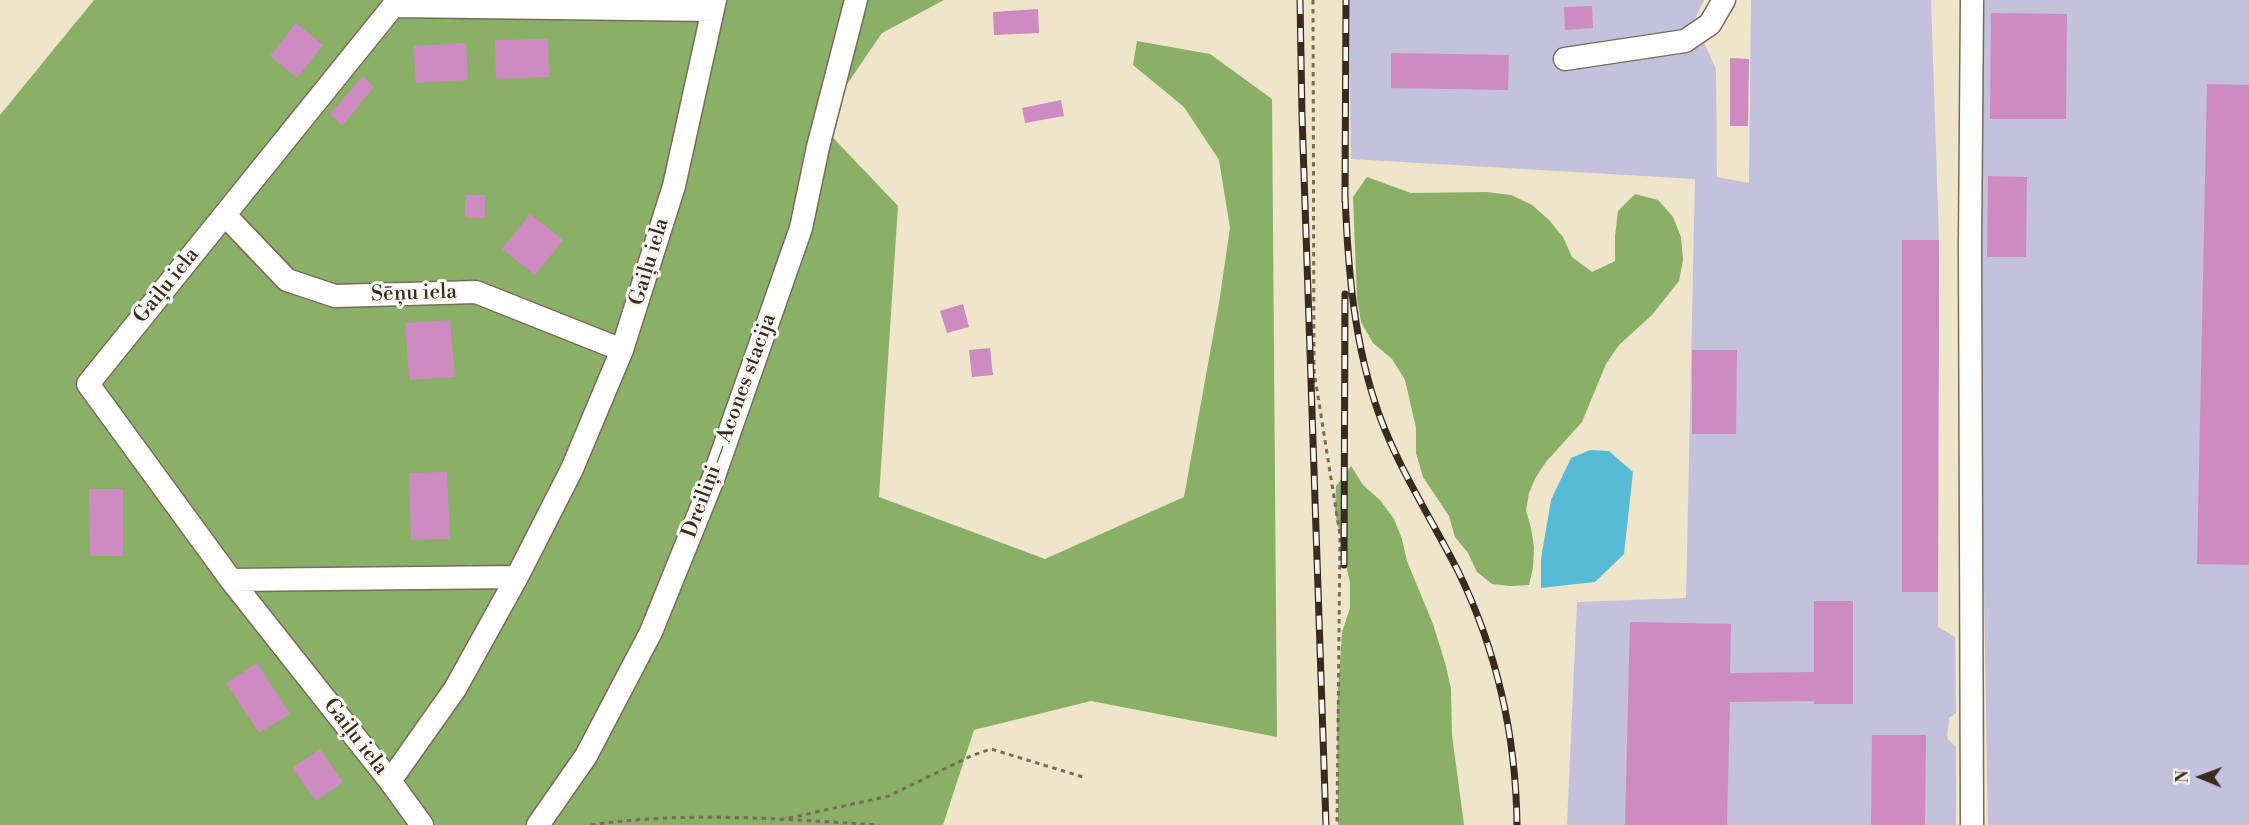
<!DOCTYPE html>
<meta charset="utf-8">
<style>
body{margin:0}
#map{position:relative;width:2249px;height:825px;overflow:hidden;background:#eee5ca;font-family:"Libre Bodoni",serif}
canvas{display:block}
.north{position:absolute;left:2171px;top:747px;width:60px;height:60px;-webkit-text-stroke:4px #f6f6f2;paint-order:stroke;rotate:271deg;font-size:16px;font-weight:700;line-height:24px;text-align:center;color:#3b2a1e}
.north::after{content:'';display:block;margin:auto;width:21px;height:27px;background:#3b2a1e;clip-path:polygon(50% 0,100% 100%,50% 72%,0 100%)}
</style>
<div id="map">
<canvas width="2249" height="825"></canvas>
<div class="north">N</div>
</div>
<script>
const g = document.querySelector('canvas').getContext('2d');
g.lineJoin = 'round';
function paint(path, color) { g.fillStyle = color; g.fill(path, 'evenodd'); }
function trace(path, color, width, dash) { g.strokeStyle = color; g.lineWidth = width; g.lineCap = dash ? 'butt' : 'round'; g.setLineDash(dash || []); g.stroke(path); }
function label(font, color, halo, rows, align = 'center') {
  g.font = font + ' "Libre Bodoni",serif'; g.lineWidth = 6; g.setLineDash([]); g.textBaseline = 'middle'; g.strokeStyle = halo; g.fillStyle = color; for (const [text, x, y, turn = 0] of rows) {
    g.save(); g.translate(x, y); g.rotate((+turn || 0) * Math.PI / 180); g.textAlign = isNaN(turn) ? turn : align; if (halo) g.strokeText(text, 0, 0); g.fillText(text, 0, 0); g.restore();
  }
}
const industrial = new Path2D(`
 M1349,0H1704L1694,21L1716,69L1717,177L1749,183L1751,0H1931L1939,240L1938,627L1955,637L1956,713L1949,718L1947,738L1956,747V825H1567L1577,602L1686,598L1695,179L1351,159Z
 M1982,0H2249V825H1988L1979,297Z`);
const forest = new Path2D(`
 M94,0H944L882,33L820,124L898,206L879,497L1045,559L1184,497L1219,303L1230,228L1219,160L1184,107L1133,65L1137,41L1210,54L1272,99L1277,737L1091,701L974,730L943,825H0V115Z
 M1367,177L1411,193L1487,192L1511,195L1532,205L1549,220L1563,237L1572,257L1592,272L1615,261V236L1618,211L1635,194L1658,200L1673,217L1681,237L1683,260L1679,281L1652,315L1619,345L1606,364L1582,422L1546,462L1536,477L1529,493L1526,510L1531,528L1534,547L1533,568L1529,585L1510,586L1492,584L1477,572L1468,553L1455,537L1449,516L1423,477L1416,453V428L1405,380L1392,359L1373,343L1361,322L1357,298L1353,197Z
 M1351,466L1363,485L1380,500L1394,519L1402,539L1407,561L1433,624L1446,666L1451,689L1452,735L1464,825H1338L1337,708L1342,632L1350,608V583L1335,512L1336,486Z`);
const water = new Path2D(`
 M1590,450L1609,451L1633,472L1624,554L1595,582L1541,588V559L1551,500L1571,458Z`);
const building = new Path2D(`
 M1592,6L1593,28L1565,30L1564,7Z
 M1038,9L1039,33L994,35L993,12Z
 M1991,13L2067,14L2066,119H1990Z
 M296,23L323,45L297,78L270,56Z
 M548,39L549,77L496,79L495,40Z
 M466,43L468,80L416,83L413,46Z
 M1391,53L1509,55L1508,90L1391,88Z
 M1730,58L1749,59L1748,126H1730Z
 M363,76L374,87L342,126L330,114Z
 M2207,84L2249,85V565L2197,564Z
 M1061,100L1064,116L1025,123L1022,108Z
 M1988,176L2027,177L2026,257H1987Z
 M465,195H485V218H465Z
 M530,214L563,240L535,275L502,249Z
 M1902,240H1939L1938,592H1902Z
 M963,304L969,327L947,333L940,311Z
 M450,320L455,377L409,380L405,323Z
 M990,348L993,375L972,377L969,350Z
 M1692,350H1737L1736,434H1692Z
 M447,472L450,539L411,540L409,473Z
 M89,489H123V556H90Z
 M1814,601H1853V704H1814V701L1730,702L1727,825H1625L1630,622L1731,624L1730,673L1814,672Z
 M257,663L290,714L259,733L226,683Z
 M1872,735H1926L1925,825H1871Z
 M320,749L343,782L316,801L292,768Z`);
const path = new Path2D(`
 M1313,0L1314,371L1340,535L1337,825
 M780,820L889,796L971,756L991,749L1083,777
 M591,825C685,811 784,819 879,825`);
const minor = new Path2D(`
 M398,0L88,384L231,580L390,781L455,689L517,577L572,469L622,350L674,186L715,0
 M1972,0L1970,246L1972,825
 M395,6L712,10
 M1565,59L1685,41L1710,24L1724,0
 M225,215L287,280L335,296L476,292L622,350
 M231,580L517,577
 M390,781L422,825
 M538,825L586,756L651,632L713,479L801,228L818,147L856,0`);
const rail = new Path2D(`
 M1300,0L1302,115L1326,825
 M1345,195C1348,270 1354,346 1380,417C1400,471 1432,520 1458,571C1497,651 1516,737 1517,825
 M1345,201L1346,0
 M1344,565L1345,294`);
const streetNames = [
 ["Gaiļu iela",650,262,-73],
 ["Gaiļu iela",167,286,-51],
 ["Sēņu iela",414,294,-2],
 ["Dreiliņi — Acones stacija",730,426,-70],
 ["Gaiļu iela",355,737,52]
];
paint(industrial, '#c3c1db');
paint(forest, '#89b066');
paint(water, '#57bbd6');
paint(building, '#cd8bc1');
trace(minor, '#7a6b5a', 25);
trace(path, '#7a6b5a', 3, [4.5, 4.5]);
trace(minor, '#fff', 22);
trace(rail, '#3b2a1e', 7);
trace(rail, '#f6f6f2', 4.5, [14]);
label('21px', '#3b2a1e', '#f6f6f2', streetNames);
</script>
